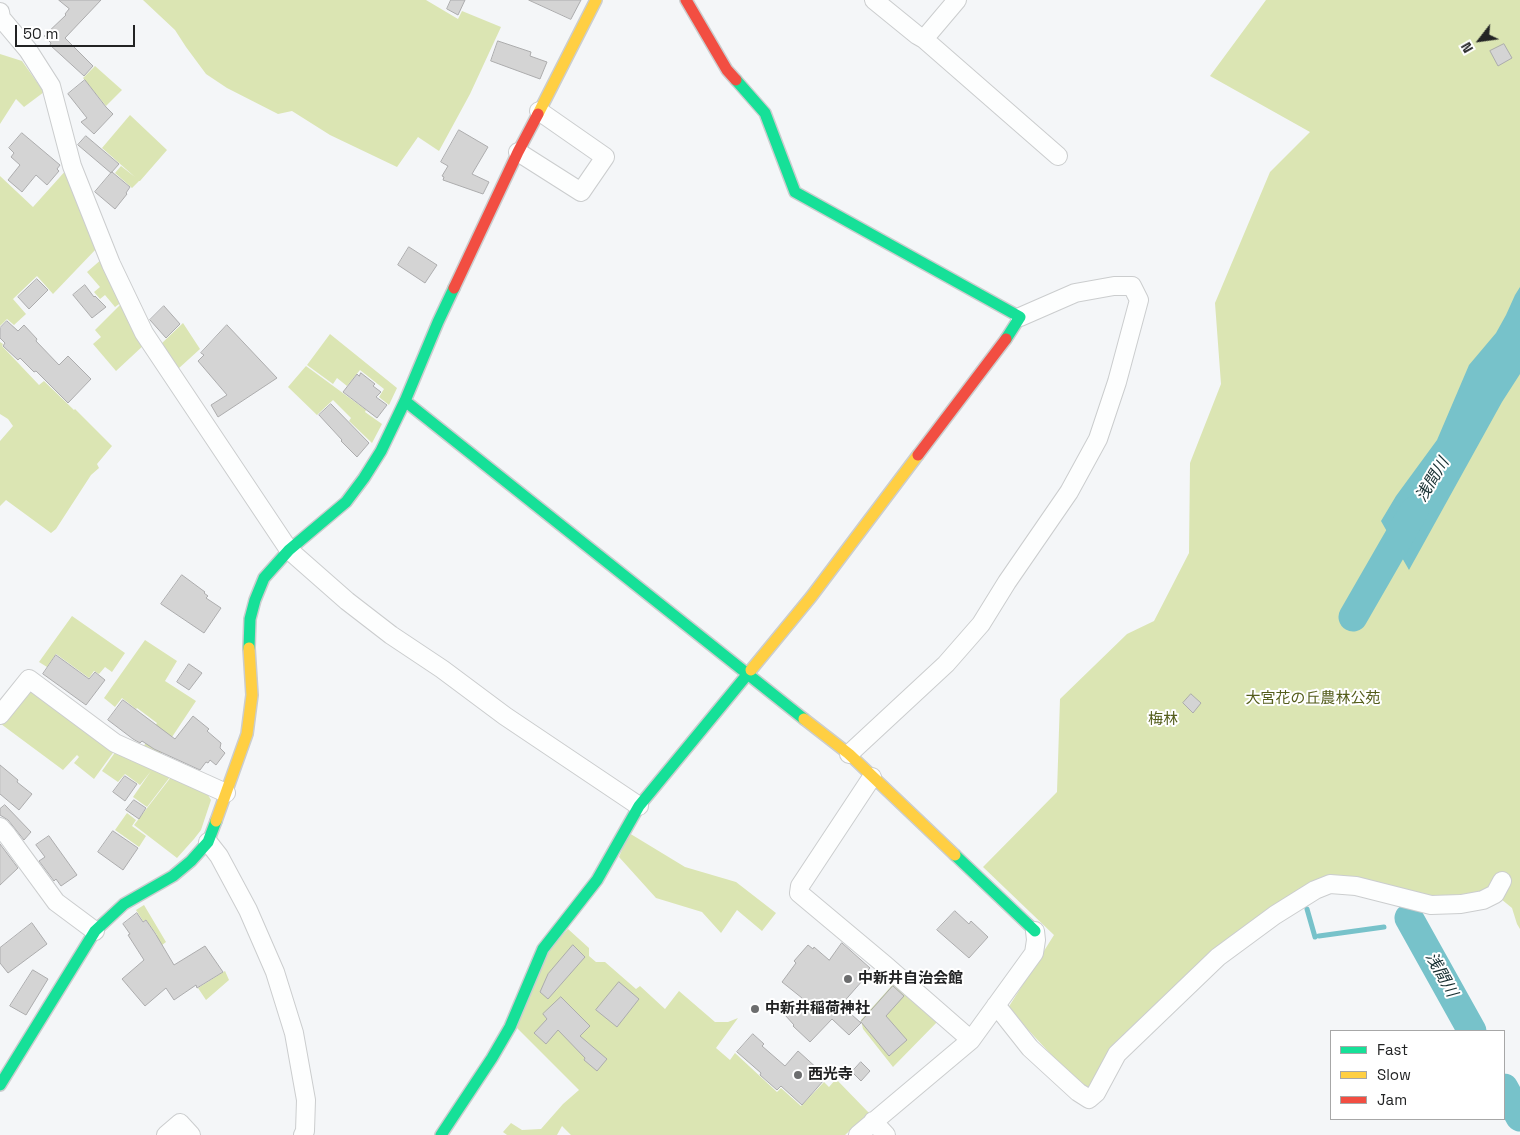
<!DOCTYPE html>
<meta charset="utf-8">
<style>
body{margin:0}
#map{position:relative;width:1520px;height:1135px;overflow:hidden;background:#f4f6f8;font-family:"Space Grotesk",sans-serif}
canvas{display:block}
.legend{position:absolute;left:1330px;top:1030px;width:175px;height:90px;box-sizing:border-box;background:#fff;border:1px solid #a7a7a7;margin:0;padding:6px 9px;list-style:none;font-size:15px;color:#222324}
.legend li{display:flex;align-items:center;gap:10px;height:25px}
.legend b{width:25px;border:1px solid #a7a7a7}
.north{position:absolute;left:1455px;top:15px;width:50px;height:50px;-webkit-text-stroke:4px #fff;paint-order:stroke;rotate:240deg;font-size:14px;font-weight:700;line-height:20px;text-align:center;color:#222324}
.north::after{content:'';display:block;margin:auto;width:18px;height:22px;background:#222324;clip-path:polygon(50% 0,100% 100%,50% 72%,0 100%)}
.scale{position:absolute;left:15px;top:25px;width:120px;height:22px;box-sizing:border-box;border:2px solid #222324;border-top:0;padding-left:6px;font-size:15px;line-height:18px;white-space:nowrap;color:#222324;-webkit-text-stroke:4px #fff;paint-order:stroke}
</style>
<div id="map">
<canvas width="1520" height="1135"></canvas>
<ul class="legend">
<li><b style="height:6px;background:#16e098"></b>Fast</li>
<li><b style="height:6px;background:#ffcf43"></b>Slow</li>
<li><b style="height:6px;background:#f24e42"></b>Jam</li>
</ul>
<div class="north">N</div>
<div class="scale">50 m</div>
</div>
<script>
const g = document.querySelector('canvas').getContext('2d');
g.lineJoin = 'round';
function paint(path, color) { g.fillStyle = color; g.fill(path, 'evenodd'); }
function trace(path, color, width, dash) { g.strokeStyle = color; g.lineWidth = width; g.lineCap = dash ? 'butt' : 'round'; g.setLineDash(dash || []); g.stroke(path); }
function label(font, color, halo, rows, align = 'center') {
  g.font = font + ' "Space Grotesk","Noto Sans JP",sans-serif'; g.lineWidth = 4; g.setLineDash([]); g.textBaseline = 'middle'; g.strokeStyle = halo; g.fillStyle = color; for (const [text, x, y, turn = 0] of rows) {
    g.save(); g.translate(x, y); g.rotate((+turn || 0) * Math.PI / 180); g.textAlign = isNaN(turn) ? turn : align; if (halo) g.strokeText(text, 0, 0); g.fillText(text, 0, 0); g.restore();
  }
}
const green = new Path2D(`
 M143,0H426L458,19L462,11L501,27L470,94L439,151L418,137L397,167L330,135L292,111L278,114L227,88L206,74L186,47L175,30Z
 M1266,0H1520V929L1517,924L1512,908L1495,894L1494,891L1456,902L1406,891L1390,886L1294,895L1091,1086L1082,1088L1008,1008L1054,935L983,867L1057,792L1060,699L1127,634L1154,621L1189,553L1190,463L1221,384L1215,303L1270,172L1310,132L1210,76Z
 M0,54L22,61L44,92L24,107L16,99L0,124Z
 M95,66L122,90L106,106L83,78Z
 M130,115L167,150L140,181H139L132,188L115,173L121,166L135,177L102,148Z
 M68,168L97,248L53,294L37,276L13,299L26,314L14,325L7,319L0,326V176L33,207Z
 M103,258L122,302L115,307L105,295L100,299L94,292L100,287L87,272Z
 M121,304L145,344L116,371L93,344L101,337L95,330Z
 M183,323L200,349L178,369L161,344Z
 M330,334L397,388L389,405L379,397L384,389L360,370L347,386L337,378L333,384L307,365Z
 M0,342L3,344L2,346L39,385L44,381L74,410L75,409L112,446L97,464L99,468L91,475L56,529L51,533L6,500L0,506V441L13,426L8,419L0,414Z
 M306,366L366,410L365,412L382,424L372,443L349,421L351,418L333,400L317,415L288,387Z
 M72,616L125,653L112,672L105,667L99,674L94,671L89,678L56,654L47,667L39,662Z
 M145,640L177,661L165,681L196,701L160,755L143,747L157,728L155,726L157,723L137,708L136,709L122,698L115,707L104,698Z
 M33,692L115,750L94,779L74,763L79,757L77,755L63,770L1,724L25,693Z
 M116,751L152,769L153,768L170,777L147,807L133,797L151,771L140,785L125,774L118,782L102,771Z
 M171,777L208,795L211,800L201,830L194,839L177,858L134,825Z
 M127,813L136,820L132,826L146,836L139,847L115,830Z
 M629,833L685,867L736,882L776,913L762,931L737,910L721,933L702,912L656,898L619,857Z
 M144,905L166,942L153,952L157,935L146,920L143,921L136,910Z
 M568,929L589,948V956L596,962H605L636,989L640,986L665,1009L679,991L715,1022H728L738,1018L716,1048L730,1060L735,1053L777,1092L781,1088L801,1106L824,1082L829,1087L836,1079L869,1113L845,1135H571L562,1126L557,1135H507L503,1132L511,1123L522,1130L541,1129L563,1104L579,1090L515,1026L548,951Z
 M225,971L229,980L206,1000L198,988Z
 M895,982L940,1019L893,1067L863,1029L861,1020Z`);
const water = new Path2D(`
 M1520,287V374L1502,402L1409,570L1381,521L1396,496L1437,440L1469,365L1496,333L1506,315L1515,295Z`);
const stream = new Path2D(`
 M1307,909L1315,937
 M1319,936L1384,927`);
const river = new Path2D(`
 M1353,617L1414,511
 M1409,918L1472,1031
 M1504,1088L1520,1117`);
const building = new Path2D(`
 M59,0H101L65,38L93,66L84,76L50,45L51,43L44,36L66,15L65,14L69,9Z
 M451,0H465L458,15L447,9Z
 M529,0H581L571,19Z
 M498,41L531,52L530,56L547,62L540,79L491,61Z
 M1504,44L1512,58L1498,66L1490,51Z
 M85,80L106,107L113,114L94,134L81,122L87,118L68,94Z
 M459,130L488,147L472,174L489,182L483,194L443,180L444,177L442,176L448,166L441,162Z
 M22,133L60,165L57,169L59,171L47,185L36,175L22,192L8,180L20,165L11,157L14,153L9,148Z
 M86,136L119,164L111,173L78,145Z
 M112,172L130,187L126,193L127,194L115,209L95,192Z
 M409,247L437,265L425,283L398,265Z
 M37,279L48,290L29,309L18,297Z
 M85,285L94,297L95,296L106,307L92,318L73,295Z
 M164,306L180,324L166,338L150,320Z
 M7,321L18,331L24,325L37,339L36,341L59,365L68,356L91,379L68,403L36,371L34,372L20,358L18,360L3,346L5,343L0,338V328Z
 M227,325L277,378L218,417L211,405L227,395L198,361L204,355L201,353Z
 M361,373L375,384L373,386L381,392L376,397L387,405L377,418L343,392L357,374L359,376Z
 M331,404L369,443L357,457L341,441L342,440L319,415Z
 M182,575L205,592L204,593L208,596L206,598L221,608L204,633L161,604Z
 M56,655L89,679L95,672L105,680L86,705L43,674Z
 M189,664L202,673L189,690L177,682Z
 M1191,694L1201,703L1193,713L1183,703Z
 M123,700L175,739L193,716L209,729L207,731L221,743L220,748L225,753L216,765L210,760L208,763L206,762L200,770L154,749L142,741L140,743L133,739L108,720Z
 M0,765L18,780L17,782L32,794L19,810L0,794Z
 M125,776L137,784L125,801L113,792Z
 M134,800L146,808L139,819L126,810Z
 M5,805L31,832L24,840L8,820L0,815V809Z
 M113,831L138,848L123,870L98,852Z
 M49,836L77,875L61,886L56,879L54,881L39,861L45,857L36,845Z
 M0,844L18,868L0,885Z
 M955,911L969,924L971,921L988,937L969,958L937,930Z
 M137,913L143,922L146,920L155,933L174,965L205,946L223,972L197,988L196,985L174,1000L166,988L145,1006L122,979L144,960L128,935L130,934L123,924Z
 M32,923L47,944L8,973L0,963V948Z
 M842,943L870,968L861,978L863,980L841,1005L861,1023L849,1035L832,1019L810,1042L793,1026L794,1025L785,1015L802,998L782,982L796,963L794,961L808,945L813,949L814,947L829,960Z
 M573,945L585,957L548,999L540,992L548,974Z
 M33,970L48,979L26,1015L10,1006Z
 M619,982L639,999L617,1027L596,1010Z
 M893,986L904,996L886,1016L907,1040L889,1056L861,1022Z
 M561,997L590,1026L580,1036L607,1059L597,1071L584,1060L585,1058L558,1030L546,1044L534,1033L547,1019L543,1014Z
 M753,1034L764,1044L762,1046L785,1066L798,1051L819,1070L816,1073L824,1080L802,1105L781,1086L777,1090L760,1075L761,1073L737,1052Z
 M861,1062L870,1071L861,1081L852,1072Z`);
const street = new Path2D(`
 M874,0L917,35L924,39L1058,156
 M0,12L1,18L28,50L51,86L72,166L111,264L144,333L289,550L347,601L391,635L442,669L505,716L639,806
 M924,39L957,0
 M518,152L581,192L605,157L539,111
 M0,715L29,679L115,743L226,793
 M849,754L946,664L981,624L1007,582L1069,492L1098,439L1117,382L1139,300L1132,286H1114L1075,293L1020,317
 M872,777L800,886L799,893L885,965L971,1040
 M0,827L7,835L56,902L95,931
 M208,842L219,856L248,910L275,972L294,1033L306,1100L305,1131L303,1135
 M996,1005L1030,1048L1078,1092L1089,1099L1096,1093L1117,1054L1218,957L1275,915L1315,890L1330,884L1356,886L1431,905L1461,904L1483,900L1495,894L1502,881
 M873,1121L886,1135
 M166,1135L180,1123L191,1135
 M858,1135L971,1040L1034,953L1036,940L1035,931`);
const fast = new Path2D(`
 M736,80L765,113L795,192L1020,317L1006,339
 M405,401L804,719
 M249,648L250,619L255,600L264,578L289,550L346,502L364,478L381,451L405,401L438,322L454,288
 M955,855L1035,931
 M0,1085L95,931L124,904L173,876L191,861L208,842L216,821
 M441,1135L492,1058L510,1027L543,949L597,880L639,806L751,670`);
const slow = new Path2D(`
 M538,114L596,0
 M751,670L811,597L918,455
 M804,719L849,754L955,855
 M216,821L247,734L252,695L249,648`);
const jam = new Path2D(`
 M686,0L727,70L736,80
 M454,288L518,152L538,114
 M918,455L1006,339`);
const markers = [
 [848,979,5,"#6c6d6e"],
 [755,1009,5,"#6c6d6e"],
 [798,1075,5,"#6c6d6e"]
];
const parkNames = [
 ["大宮花の丘農林公苑",1313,699],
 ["梅林",1163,720]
];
const poiNames = [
 ["中新井自治会館",858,979],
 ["中新井稲荷神社",765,1009],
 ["西光寺",808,1075]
];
const waterNames = [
 ["浅間川",1433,480,-59],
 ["浅間川",1441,975,61]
];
paint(green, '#dbe5b3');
paint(water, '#77c2ca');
trace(stream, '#77c2ca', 5);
trace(river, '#77c2ca', 29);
paint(building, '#d4d4d4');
trace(building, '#acacad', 1);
trace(street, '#cbcdce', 20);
trace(fast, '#cbcdce', 14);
trace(slow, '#cbcdce', 14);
trace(jam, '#cbcdce', 14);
trace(street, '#fdfefe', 18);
trace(fast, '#16e098', 11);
trace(slow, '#ffcf43', 11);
trace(jam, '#f24e42', 11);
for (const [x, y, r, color] of markers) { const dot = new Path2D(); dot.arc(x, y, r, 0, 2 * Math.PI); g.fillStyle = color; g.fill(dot); trace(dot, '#fff', 2); }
label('15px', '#545d1b', '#fff', parkNames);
label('bold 15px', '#222324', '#fff', poiNames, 'left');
label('italic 16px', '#172f31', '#fff', waterNames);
</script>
